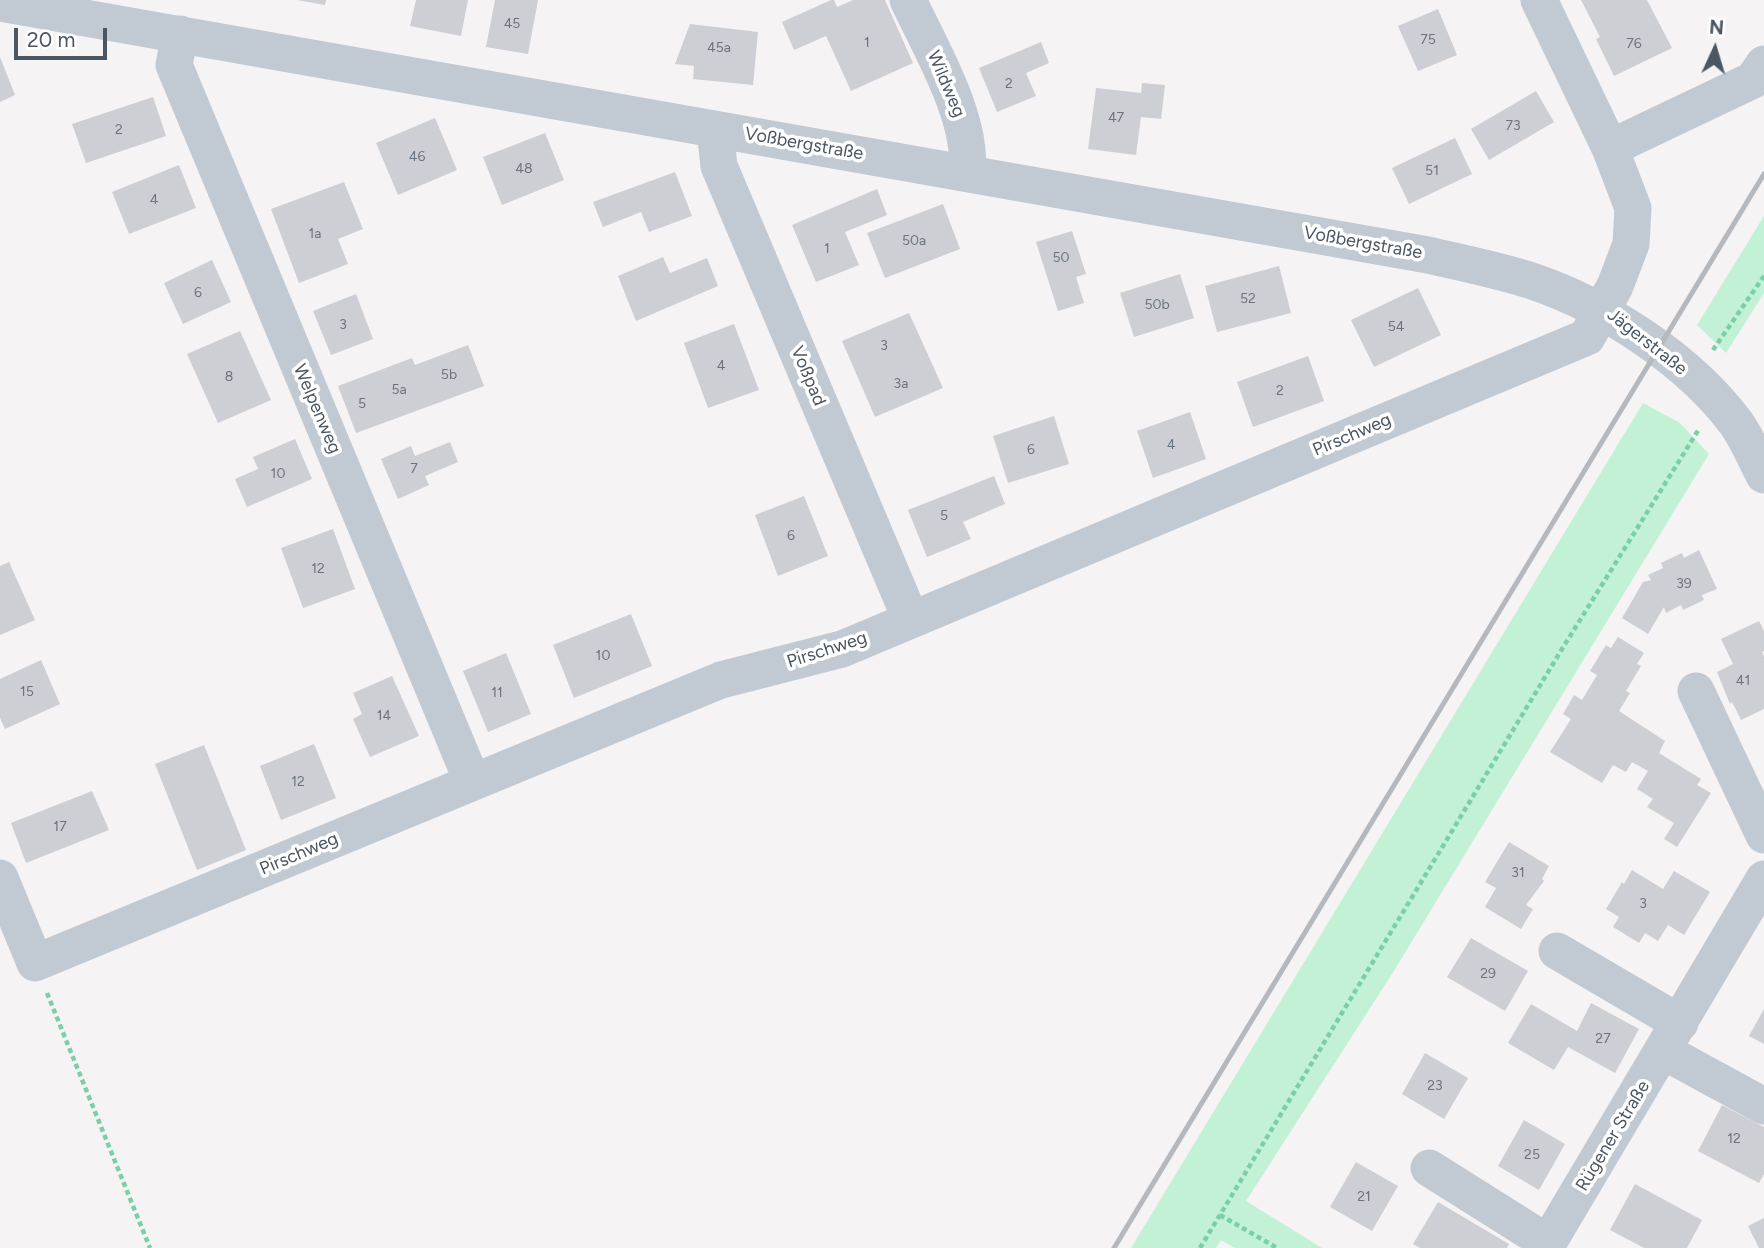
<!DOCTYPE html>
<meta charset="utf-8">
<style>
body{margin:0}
#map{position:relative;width:1764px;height:1248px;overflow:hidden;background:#f5f3f3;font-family:Figtree,sans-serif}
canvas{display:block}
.north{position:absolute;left:1680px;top:14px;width:70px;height:70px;-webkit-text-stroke:5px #fff;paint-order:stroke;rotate:4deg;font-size:19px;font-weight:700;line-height:28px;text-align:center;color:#4a5661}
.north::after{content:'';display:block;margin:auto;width:24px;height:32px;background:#4a5661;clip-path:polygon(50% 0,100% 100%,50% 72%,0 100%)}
.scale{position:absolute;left:14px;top:28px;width:93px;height:32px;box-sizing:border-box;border:4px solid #4a5661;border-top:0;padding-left:9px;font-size:21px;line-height:24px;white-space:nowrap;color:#4a5661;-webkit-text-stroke:5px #fff;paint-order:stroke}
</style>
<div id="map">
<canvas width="1764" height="1248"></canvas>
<div class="north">N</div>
<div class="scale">20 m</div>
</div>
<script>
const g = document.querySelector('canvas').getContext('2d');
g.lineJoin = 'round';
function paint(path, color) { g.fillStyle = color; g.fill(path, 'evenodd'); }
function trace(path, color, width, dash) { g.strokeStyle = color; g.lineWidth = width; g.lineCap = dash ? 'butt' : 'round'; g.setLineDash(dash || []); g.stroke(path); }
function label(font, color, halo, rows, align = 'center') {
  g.font = font + ' Figtree,sans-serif'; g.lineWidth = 7; g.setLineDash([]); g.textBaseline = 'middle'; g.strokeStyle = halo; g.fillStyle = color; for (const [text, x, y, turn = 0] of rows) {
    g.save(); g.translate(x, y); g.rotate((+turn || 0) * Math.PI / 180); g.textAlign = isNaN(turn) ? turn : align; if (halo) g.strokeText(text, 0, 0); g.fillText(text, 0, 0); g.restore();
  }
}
const green = new Path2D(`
 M1764,216V293L1726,353L1697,325Z
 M1643,403L1680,423L1709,454L1392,974L1246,1201L1322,1248H1235L1221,1240L1216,1248H1131Z`);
const building = new Path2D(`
 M297,0H326L325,5Z
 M416,0H468L461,36L410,26Z
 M495,0H538L528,54L486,47Z
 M831,0H834L837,7L853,0H885L913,63L851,91L826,36L794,50L782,22Z
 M1581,0H1647L1672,48L1614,76L1596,39L1600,37Z
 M1438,9L1457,55L1418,71L1398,26Z
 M690,24L758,32L753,85L693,79L694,66L675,64Z
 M1041,42L1049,63L1026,73L1036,96L997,112L979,68Z
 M0,57L15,95L0,102Z
 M1142,83L1165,85L1161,119L1141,117L1136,155L1088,149L1096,88L1141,93Z
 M1536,91L1554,122L1489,160L1471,129Z
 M153,97L166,136L86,163L72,124Z
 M435,118L457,170L398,195L376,143Z
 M545,133L564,180L502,205L483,157Z
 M1455,138L1472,174L1409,204L1392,168Z
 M179,165L196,208L129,234L112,192Z
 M675,172L692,216L649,232L641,212L603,227L593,202Z
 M344,182L363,229L338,239L348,264L299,283L271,209Z
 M877,189L887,215L845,232L859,265L816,282L792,225Z
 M943,204L960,249L885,278L867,233Z
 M1072,231L1086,274L1076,277L1084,303L1058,311L1036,242Z
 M663,257L670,273L707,258L718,286L636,321L618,276Z
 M212,260L231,302L183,324L164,283Z
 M1279,266L1291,313L1217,332L1205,286Z
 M1180,274L1194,318L1134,337L1120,293Z
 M1418,288L1441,335L1374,367L1351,320Z
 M356,294L373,339L331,355L313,311Z
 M909,313L943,388L875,417L842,341Z
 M734,324L759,390L708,408L684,343Z
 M240,331L271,400L218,423L187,354Z
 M468,345L484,386L356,433L338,386L412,358L415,365Z
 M1308,356L1324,401L1253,427L1237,382Z
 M1190,412L1206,459L1153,478L1137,431Z
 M1054,416L1069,464L1008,483L993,436Z
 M295,439L312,479L247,507L235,479L258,469L253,457Z
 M450,442L458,462L425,476L429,485L398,499L381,459L411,446L415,456Z
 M994,476L1005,504L963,522L971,539L927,557L908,510Z
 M804,496L828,556L778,576L755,515Z
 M333,529L355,589L303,608L281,548Z
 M1699,550L1717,589L1702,595L1704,600L1683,610L1681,605L1666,613L1664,607L1648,634L1622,618L1643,582L1651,580L1648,575L1663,568L1661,563L1682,553L1684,558Z
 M9,562L35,620L0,635V566Z
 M631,614L652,666L574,698L553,645Z
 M1759,621L1764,631V651L1762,652L1764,657V709L1741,720L1732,702L1730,704L1717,672L1733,664L1721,639Z
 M1618,637L1644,653L1637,664L1641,666L1626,691L1630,693L1619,711L1665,741L1659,753L1701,779L1697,785L1711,793L1677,847L1664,839L1674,823L1647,807L1653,799L1637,789L1648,771L1632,762L1626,772L1613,765L1602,783L1550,752L1571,719L1563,714L1574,695L1582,700L1597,675L1590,671L1606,645L1611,648Z
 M506,653L531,714L488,732L463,671Z
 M41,660L60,704L5,729L0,718V679Z
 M392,676L419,736L370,757L353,719L362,714L353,693Z
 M314,744L336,798L281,820L260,766Z
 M204,745L246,850L197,870L155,764Z
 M92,791L109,830L26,863L11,823Z
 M1509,842L1549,866L1542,879L1544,881L1526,905L1533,909L1521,929L1485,907L1496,888L1485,882Z
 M1632,870L1663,889L1674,871L1710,892L1684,935L1668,925L1658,941L1645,933L1639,943L1613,927L1619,917L1606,909L1622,882L1624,884Z
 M1471,938L1528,971L1505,1011L1447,977Z
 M1591,1003L1639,1029L1615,1073L1568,1047L1554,1070L1508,1043L1531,1004L1577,1031Z
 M1764,1009V1044L1749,1036Z
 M1425,1053L1468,1078L1444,1119L1402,1094Z
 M1722,1105L1764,1127V1174L1759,1183L1698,1151Z
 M1524,1120L1565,1144L1539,1190L1498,1166Z
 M1356,1162L1398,1186L1372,1231L1330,1207Z
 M1635,1184L1702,1220L1687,1248H1644L1610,1230Z
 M1438,1202L1509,1244L1507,1248H1420L1413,1244Z
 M1764,1218V1248H1759L1748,1226Z`);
const path = new Path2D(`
 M1713,350L1764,276
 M47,993L150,1248
 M1220,1215L1277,1248
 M1200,1248L1562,649L1699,429`);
const minor = new Path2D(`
 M908,0C931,49 973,119 967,172
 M0,3L1428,255C1462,263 1498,270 1532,281C1606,306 1689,360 1736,423C1747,438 1755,458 1764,475
 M180,34L174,65L472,781
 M715,129L719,166L911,620
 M1610,148L1753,80L1764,64
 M1696,691L1764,835
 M0,878L35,963L721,680L842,649L1587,337L1615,286L1631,244L1633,208L1610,148L1539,0
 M1557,951L1680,1023
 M1663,1051L1764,1106
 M1429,1168L1548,1243
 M1545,1248L1764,879`);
const rail = new Path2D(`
 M1114,1248L1764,174`);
const numberNames = [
 ["45",512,24],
 ["75",1428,40],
 ["1",867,43],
 ["76",1634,44],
 ["45a",719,48],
 ["2",1009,84],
 ["47",1116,118],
 ["73",1513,126],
 ["2",119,130],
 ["46",417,157],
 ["48",524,169],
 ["51",1432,171],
 ["4",154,200],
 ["1a",315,234],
 ["50a",914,241],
 ["1",827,249],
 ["50",1061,258],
 ["6",198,293],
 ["52",1248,299],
 ["50b",1157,305],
 ["3",343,325],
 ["54",1396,327],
 ["3",884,346],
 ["4",721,366],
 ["5b",449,375],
 ["8",229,377],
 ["3a",901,384],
 ["5a",399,390],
 ["2",1280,391],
 ["5",362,404],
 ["4",1171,445],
 ["6",1031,450],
 ["7",414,469],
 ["10",278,474],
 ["5",944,516],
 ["6",791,536],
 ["12",318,569],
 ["39",1684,584],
 ["10",603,656],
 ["41",1743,681],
 ["15",27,692],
 ["11",497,693],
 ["14",384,716],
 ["12",298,782],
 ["17",60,827],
 ["31",1518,873],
 ["3",1643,904],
 ["29",1488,974],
 ["27",1603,1039],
 ["23",1435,1086],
 ["12",1734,1139],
 ["25",1532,1155],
 ["21",1364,1197]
];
const streetNames = [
 ["Wildweg",946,84,67],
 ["Voßbergstraße",804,144,10],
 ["Voßbergstraße",1363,243,10],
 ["Jägerstraße",1647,342,38],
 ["Voßpad",808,376,67],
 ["Welpenweg",317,409,67],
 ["Pirschweg",1352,435,-23],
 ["Pirschweg",827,650,-18],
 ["Pirschweg",299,854,-23],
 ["Rügener Straße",1613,1136,-59]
];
paint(green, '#c3f1d5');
paint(building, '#cdcfd5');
trace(path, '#7ad0a6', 4.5, [5, 3.5]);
trace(minor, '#c1cad2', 37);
trace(rail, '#b5b8bd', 5);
label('14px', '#6b747e', null, numberNames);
label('18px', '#4a5661', '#fff', streetNames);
</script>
